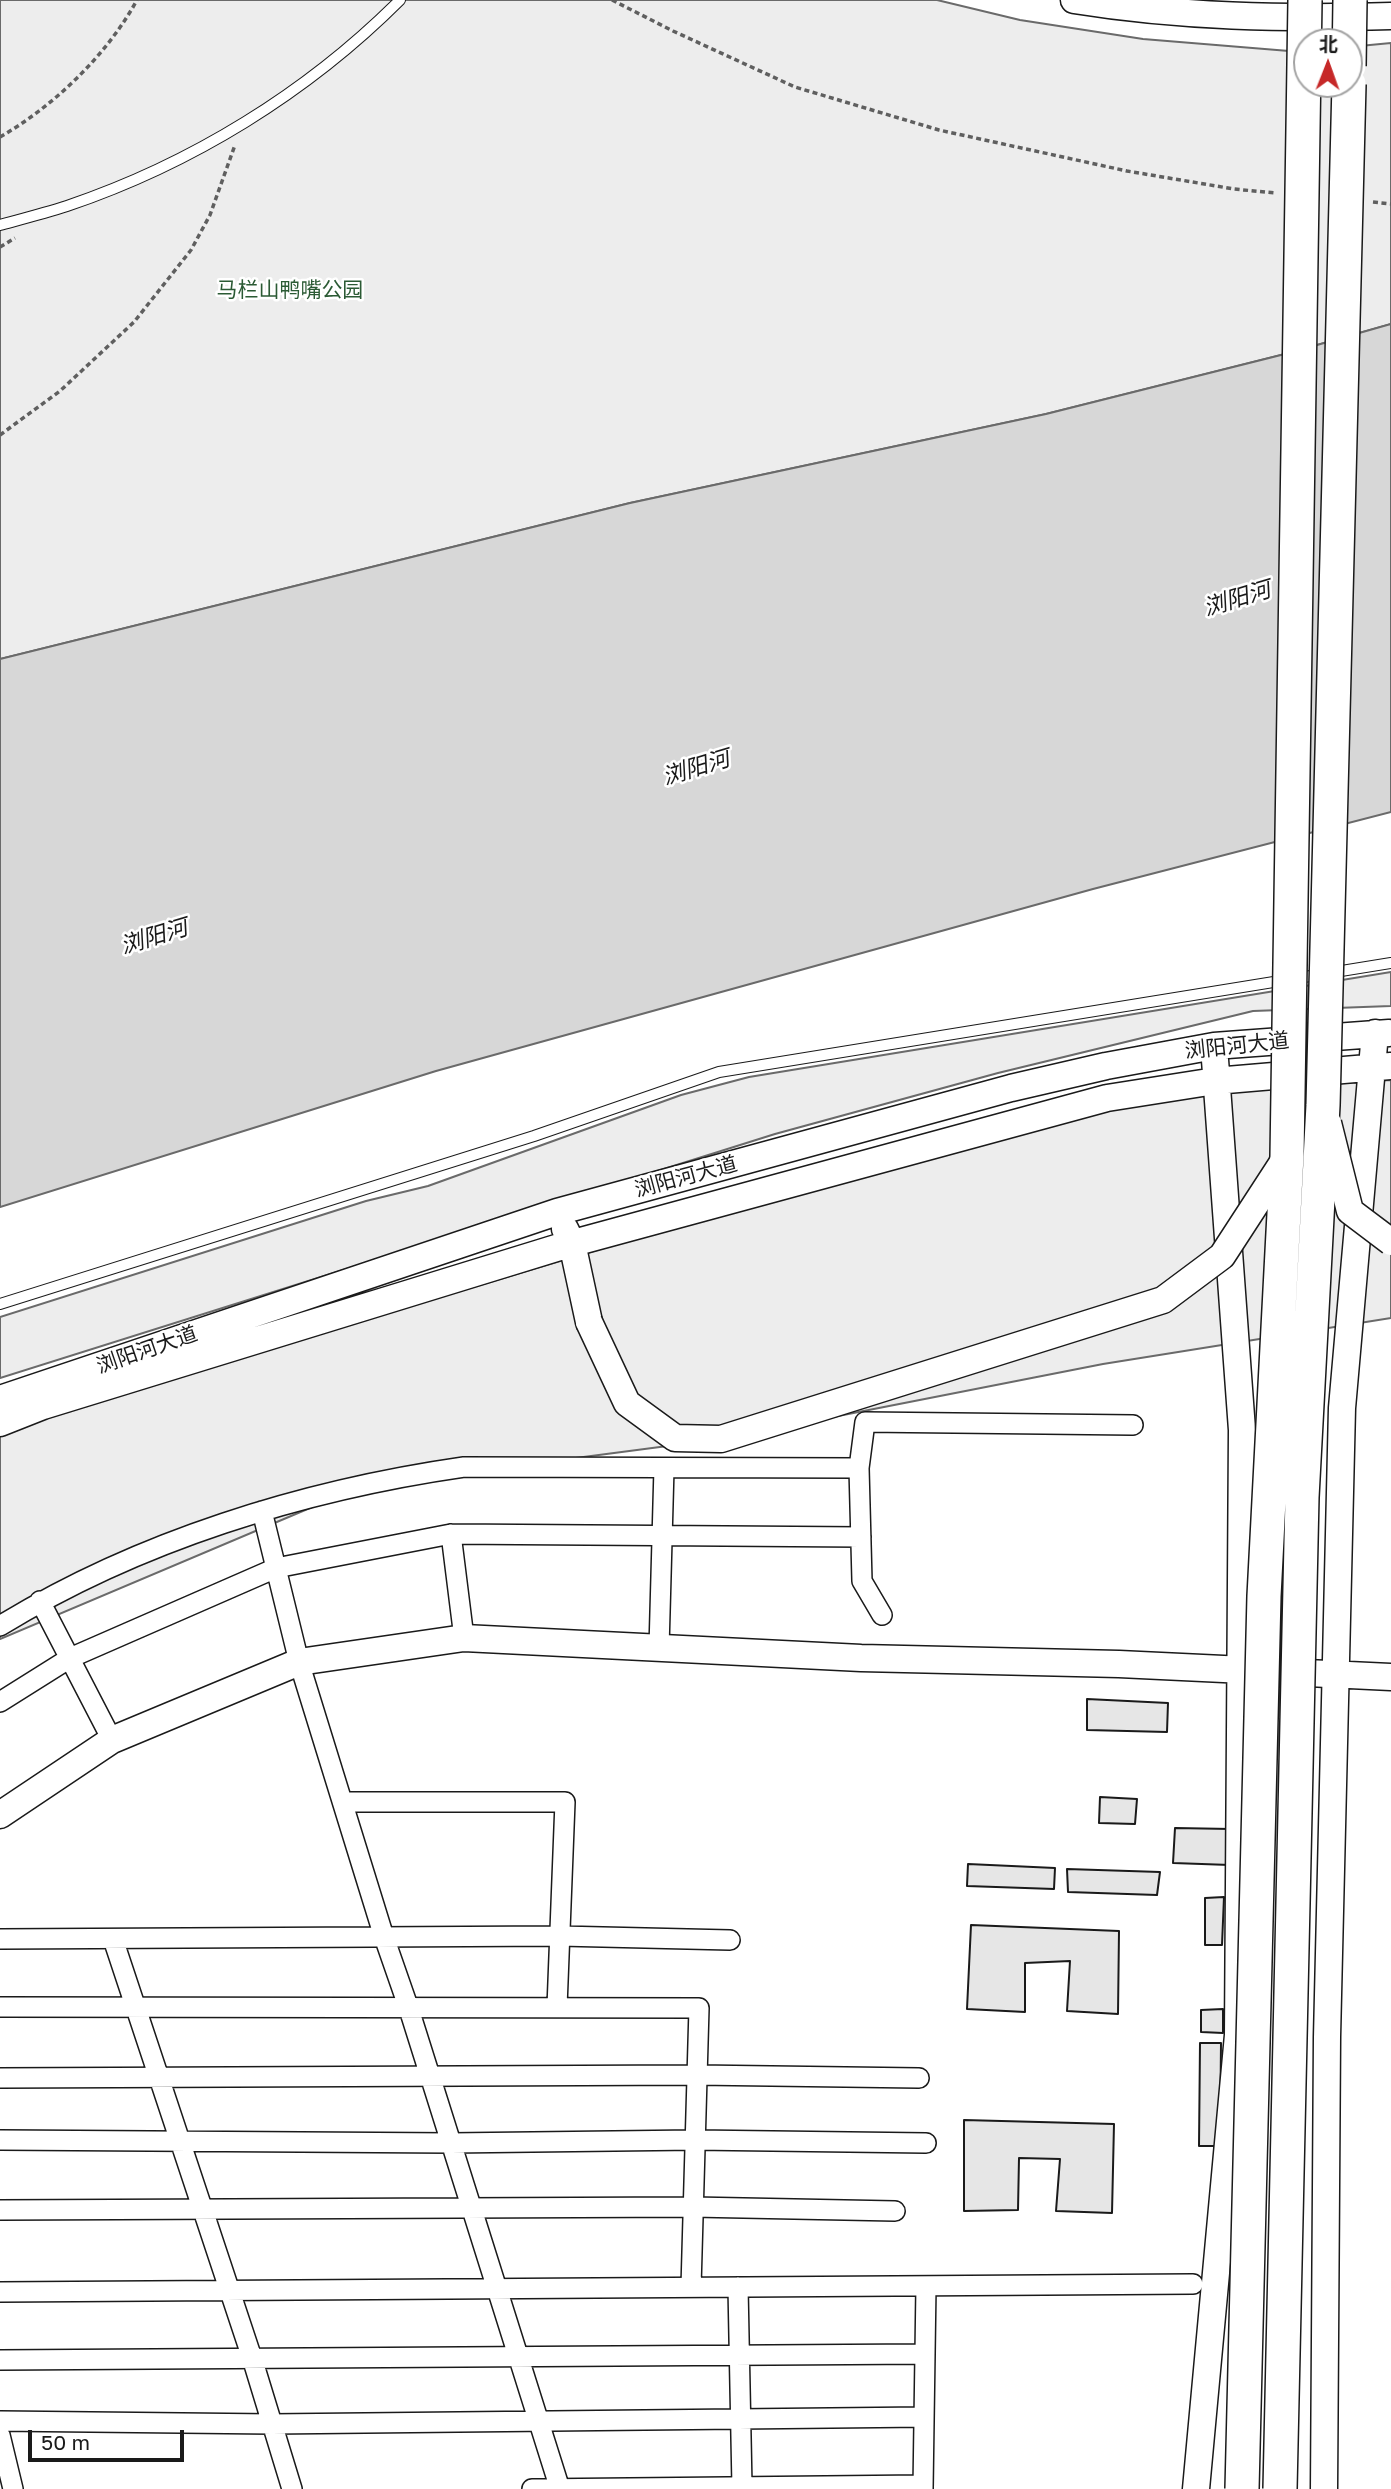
<!DOCTYPE html>
<meta charset="utf-8">
<style>
body{margin:0}
#map{position:relative;width:1391px;height:2489px;overflow:hidden;background:#fff;font-family:"Golos Text","Noto Sans SC",sans-serif}
canvas{display:block}
.north{position:absolute;left:1293px;top:28px;width:70px;height:70px;box-sizing:border-box;background:#fff;border:2px solid #a3a3a3;border-radius:50%;rotate:1deg;font-size:19px;font-weight:700;line-height:28px;text-align:center;color:#1a1a1a}
.north::after{content:'';display:block;margin:auto;width:24px;height:32px;background:#c62828;clip-path:polygon(50% 0,100% 100%,50% 72%,0 100%)}
.scale{position:absolute;left:28px;top:2430px;width:156px;height:32px;box-sizing:border-box;border:4px solid #1a1a1a;border-top:0;padding-left:9px;font-size:21px;line-height:24px;white-space:nowrap;color:#1a1a1a;-webkit-text-stroke:5px #fff;paint-order:stroke}
</style>
<div id="map">
<canvas width="1391" height="2489"></canvas>
<div class="north">北</div>
<div class="scale">50 m</div>
</div>
<script>
const g = document.querySelector('canvas').getContext('2d');
g.lineJoin = 'round';
function paint(path, color) { g.fillStyle = color; g.fill(path, 'evenodd'); }
function trace(path, color, width, dash) { g.strokeStyle = color; g.lineWidth = width; g.lineCap = dash ? 'butt' : 'round'; g.setLineDash(dash || []); g.stroke(path); }
function label(font, color, halo, rows, align = 'center') {
  g.font = font + ' "Golos Text","Noto Sans SC",sans-serif'; g.lineWidth = 5; g.setLineDash([]); g.textBaseline = 'middle'; g.strokeStyle = halo; g.fillStyle = color; for (const [text, x, y, turn = 0] of rows) {
    g.save(); g.translate(x, y); g.rotate((+turn || 0) * Math.PI / 180); g.textAlign = isNaN(turn) ? turn : align; if (halo) g.strokeText(text, 0, 0); g.fillText(text, 0, 0); g.restore();
  }
}
const built = new Path2D(`
 M0,0H937L1020,20L1143,39L1289,51L1307,84H1349V47L1391,43V324L1289,353L1046,414L630,503L0,659Z
 M1391,972V1006L1253,1011L998,1073L775,1134L0,1378V1317L366,1201L428,1186L681,1095L749,1077Z
 M1391,1080V1318L1103,1364L721,1439L362,1486L0,1639V1428L1107,1098Z`);
const water = new Path2D(`
 M1391,324V812L1093,889L436,1071L0,1207V659L630,503L1046,414L1289,353Z`);
const building = new Path2D(`
 M1087,1699L1168,1703L1167,1732L1087,1730Z
 M1100,1797L1137,1799L1135,1824L1099,1823Z
 M1175,1828L1231,1829L1230,1865L1173,1863Z
 M968,1864L1055,1868L1054,1889L967,1886Z
 M1067,1869L1160,1872L1157,1895L1068,1892Z
 M1224,1897L1222,1945H1205V1898Z
 M971,1925L1119,1931L1118,2014L1067,2011L1070,1961L1025,1963V2012L967,2009Z
 M1223,2009V2033L1201,2032V2010Z
 M1200,2043H1221L1220,2146H1199Z
 M964,2120L1114,2124L1112,2213L1056,2211L1060,2159L1019,2158L1018,2210L964,2211Z`);
const path = new Path2D(`
 M612,0L673,31L795,87L939,130L1127,171L1234,189L1275,193
 M0,137C54,106 107,55 137,0
 M1373,202L1391,204
 M0,247L15,238
 M0,435L60,391L134,322L191,250L210,215L235,145`);
const lane = new Path2D(`
 M0,225C22,219 45,213 67,206C191,164 307,93 400,0
 M0,1304L534,1136L719,1072L1391,963`);
const street = new Path2D(`
 M262,1511L299,1662L384,1937L408,2006L560,2489
 M451,1534L464,1638
 M40,1601L112,1740
 M882,1615L862,1581L859,1468L865,1422L1133,1425
 M0,1626C138,1541 304,1490 464,1467L859,1468
 M659,1648L664,1468
 M0,1702L70,1658L276,1568L451,1534L861,1537
 M343,1802H565L557,2007
 M0,1939L560,1936L730,1940
 M113,1939L252,2358L292,2489
 M0,2007L699,2008L691,2287
 M0,2078L697,2075L919,2078
 M0,2140L451,2143L695,2140L926,2143
 M0,2210L693,2207L895,2211
 M738,2287L742,2487
 M0,2292L1193,2284
 M0,2360L925,2354
 M0,2421L272,2424L924,2417
 M0,2435L13,2489
 M532,2489L923,2485
 M923,2489L926,2286`);
const secondary = new Path2D(`
 M1074,0C1179,17 1285,19 1391,16
 M565,1229L572,1243L589,1322
 M0,1399L557,1212L1011,1088L1106,1066L1214,1046L1389,1033
 M0,1423L43,1406L566,1245L1107,1098L1215,1081L1391,1066
 M0,1815L112,1740L299,1662L464,1638L861,1658L1119,1664L1391,1677
 M1196,2489L1238,2035L1242,1430L1214,1046
 M1324,2489L1327,2037L1342,1408L1375,1033`);
const secondaryBridge = new Path2D(`
 M1328,1123L1350,1211L1391,1242
 M589,1322L627,1403L675,1438L721,1439L1163,1300L1222,1256L1287,1156`);
const highwayBridge = new Path2D(`
 M1349,66L1350,0
 M1242,2489L1264,1596L1287,1156L1305,0
 M1280,2489L1302,1497L1323,1105L1349,84`);
const parkNames = [
 ["马栏山鸭嘴公园",290,290]
];
const streetNames = [
 ["浏阳河大道",1237,1046,-6],
 ["浏阳河大道",686,1177,-15],
 ["浏阳河大道",147,1350,-19]
];
const waterNames = [
 ["浏阳河",1237,599,-17],
 ["浏阳河",696,768,-17],
 ["浏阳河",154,937,-17]
];
paint(built, '#ededed');
trace(built, '#6a6a6a', 2);
paint(water, '#d7d7d7');
trace(water, '#6a6a6a', 2);
paint(building, '#e6e6e6');
trace(building, '#1a1a1a', 2);
trace(lane, '#1a1a1a', 12);
trace(street, '#1a1a1a', 22);
trace(secondary, '#1a1a1a', 29);
trace(path, '#5f5f5f', 3.5, [5, 3.5]);
trace(lane, '#fff', 10);
trace(street, '#fff', 19);
trace(secondary, '#fff', 26);
trace(secondaryBridge, '#1a1a1a', 29, []);
trace(highwayBridge, '#1a1a1a', 36, []);
trace(secondaryBridge, '#fff', 26);
trace(highwayBridge, '#fff', 33);
label('21px', '#2b5a34', '#fff', parkNames);
label('21px', '#1a1a1a', '#fff', streetNames);
label('italic 23px', '#1a1a1a', '#fff', waterNames);
</script>
